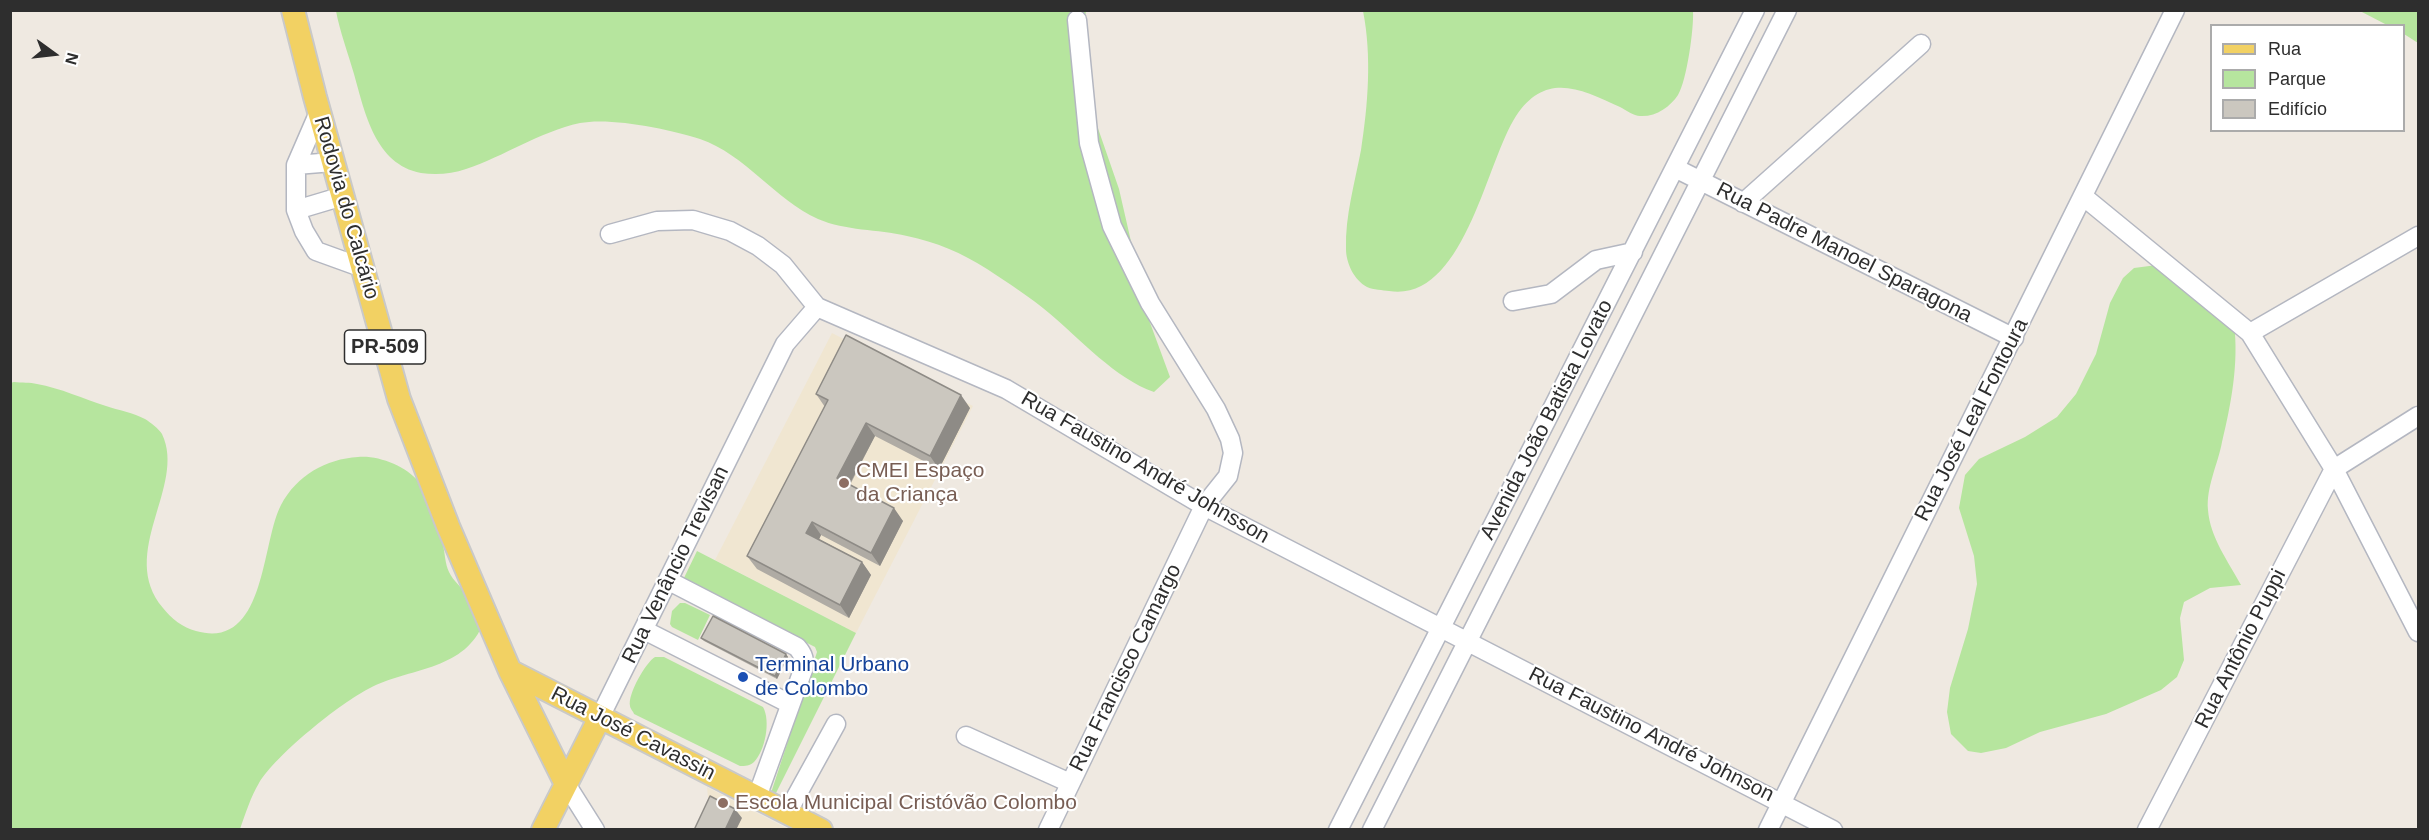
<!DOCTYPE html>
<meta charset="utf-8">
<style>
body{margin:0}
#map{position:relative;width:2429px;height:840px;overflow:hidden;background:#efe9e1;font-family:Helvetica,sans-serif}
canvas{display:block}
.frame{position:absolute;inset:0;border:12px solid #2e2e2e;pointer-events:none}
.legend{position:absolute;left:2210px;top:24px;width:195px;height:108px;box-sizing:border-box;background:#fff;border:2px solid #ababab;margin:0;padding:8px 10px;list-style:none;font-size:18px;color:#2e2e2e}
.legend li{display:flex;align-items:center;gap:12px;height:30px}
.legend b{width:30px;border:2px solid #ababab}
.north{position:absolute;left:24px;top:24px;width:60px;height:60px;-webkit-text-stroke:4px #fff;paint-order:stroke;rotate:105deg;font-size:16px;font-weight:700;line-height:24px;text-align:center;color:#2e2e2e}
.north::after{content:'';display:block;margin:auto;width:21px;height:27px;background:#2e2e2e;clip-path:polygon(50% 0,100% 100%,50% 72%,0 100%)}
</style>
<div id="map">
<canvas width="2429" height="840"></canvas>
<div class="frame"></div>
<ul class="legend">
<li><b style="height:8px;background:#f2d163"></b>Rua</li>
<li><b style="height:16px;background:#b6e59e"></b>Parque</li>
<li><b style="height:16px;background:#cbc7bf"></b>Edifício</li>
</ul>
<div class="north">N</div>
</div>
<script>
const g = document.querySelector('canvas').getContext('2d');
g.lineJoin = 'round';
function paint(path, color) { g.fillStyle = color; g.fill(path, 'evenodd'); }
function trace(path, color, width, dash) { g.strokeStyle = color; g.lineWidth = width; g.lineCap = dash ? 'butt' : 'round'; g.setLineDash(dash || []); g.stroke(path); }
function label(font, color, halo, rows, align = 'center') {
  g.font = font + ' Helvetica,sans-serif'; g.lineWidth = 4.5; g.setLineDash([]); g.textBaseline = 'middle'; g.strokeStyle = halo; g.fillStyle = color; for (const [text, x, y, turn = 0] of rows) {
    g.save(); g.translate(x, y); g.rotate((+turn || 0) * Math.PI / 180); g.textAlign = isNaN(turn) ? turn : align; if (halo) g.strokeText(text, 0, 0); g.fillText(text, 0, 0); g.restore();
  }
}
const education = new Path2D(`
 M832,333L973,406L856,633L715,560Z
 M707,787L788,829L704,830L710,818Z`);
const green = new Path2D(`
 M336,11H1086L1079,57L1083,85L1119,189L1149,320L1170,377L1154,392C1116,379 1080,339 1049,313C1030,297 1008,283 987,269C962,253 936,242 907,236C877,229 846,231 818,219C774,199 746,155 700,139C670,129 610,117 580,123C539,132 505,156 466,169C452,174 436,175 421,173C375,164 365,113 354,74C348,53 340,32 336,11Z
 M1363,11H1693C1694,28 1687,80 1678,95C1670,107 1656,117 1640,116C1634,116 1626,110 1620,107C1581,89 1546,71 1516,116C1486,162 1464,303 1389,291C1383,290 1373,290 1367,287C1354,280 1346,263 1346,249C1345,216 1355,182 1361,150C1368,105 1372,56 1363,11Z
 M2360,11H2418V43L2404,34V26L2387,25Z
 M2157,265L2234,324C2239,363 2231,405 2222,442C2218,464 2206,487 2208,510C2210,537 2228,561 2241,585L2210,588L2184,602L2180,618L2184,660L2177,677L2161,690L2106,714L2040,732L2006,748L1981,753L1968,751L1951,734L1947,712L1950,688L1968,629L1977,584L1974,556L1959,508L1965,475L1979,459L2025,437L2057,417L2076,394L2096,354L2110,303L2123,278L2134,268Z
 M14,382C22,383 30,382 37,384C60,388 84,399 106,406C118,410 134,413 145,419C150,422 159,429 162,434C187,486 117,553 163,608C171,618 183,628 196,631C266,651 261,543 281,505C297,475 326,459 358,457C378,455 406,466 419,482C432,500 439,523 443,545C445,553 445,564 449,572C453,581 463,588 468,597C474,606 478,616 482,626C462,671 408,668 370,688C340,703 276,755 259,783C251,796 245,815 240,829H11L10,383Z
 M697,551L856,633L775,795L771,793L817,652L815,647L683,580Z
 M680,603H685L710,615L698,640L672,627L670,624L672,611Z
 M655,657H664L763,707C771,721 765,751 754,762C750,766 745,766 740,766L634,714C634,713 630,708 630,706C627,695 646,662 655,657Z`);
const minor = new Path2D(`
 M319,112L296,165V210L304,231L316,251L363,268
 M296,165L333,162
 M1675,168L2014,338
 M2084,197L2250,333L2334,469L2418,632
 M1743,203L1921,44
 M296,210L343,196
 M610,234L657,221L693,220L730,231L758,246L783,265L817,307L1006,389L1204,506L1833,830
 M1513,301L1551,294L1596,260L1633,252
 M2250,333L2418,236
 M669,581L797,647C804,655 805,660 803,670L757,797
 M644,630L790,704
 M600,717L785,344L817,307
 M966,736L1070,783
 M566,784L595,830
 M787,813L836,724
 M1048,830L1204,506L1228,476L1233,453L1230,439L1216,409L1150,303L1112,226L1089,143L1077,20
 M1338,830L1755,10
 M1372,830L1787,10
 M1768,830L2175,10
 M2147,830L2334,469L2418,416`);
const major = new Path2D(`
 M293,10L315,97L399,399L448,526L510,671L566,784
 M510,671L821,830
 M543,830L600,717`);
const wall = new Path2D(`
 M816,394L970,408L939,469L875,436L850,485L903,521L880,566L821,535L819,539L862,562L871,575L849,618L757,569L747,556L825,407Z
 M701,638L786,654L788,657L777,679L704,641Z`);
const shadedWall = new Path2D(`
 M961,395L970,408L939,469L930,456Z
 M866,423L875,436L846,491L837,478Z
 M894,508L903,521L880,566L871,553Z
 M812,522L821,535L816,546L806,533Z
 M862,562L871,575L849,618L840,605Z
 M786,654L788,657L777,679L775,676Z
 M735,809L742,818L736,830H725Z`);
const building = new Path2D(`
 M846,335L961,395L930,456L866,423L837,478L894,508L871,553L812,522L806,533L862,562L840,605L747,556L828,400L816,394Z
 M713,616L786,654L775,676L701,638Z
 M710,796L735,809L725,830H694Z`);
const markers = [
 [844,483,6,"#8d6e63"],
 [743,677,6,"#1a4fb4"],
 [723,803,6,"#8d6e63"]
];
const shields = [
 [385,347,81]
];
const shieldNames = [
 ["PR-509",385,347]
];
const streetNames = [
 ["Rodovia do Calcário",346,208,74],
 ["Rua Padre Manoel Sparagona",1844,253,27],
 ["Avenida João Batista Lovato",1547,420,-63],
 ["Rua José Leal Fontoura",1972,420,-63],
 ["Rua Faustino André Johnsson",1145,468,30],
 ["Rua Venâncio Trevisan",676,565,-64],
 ["Rua Antônio Puppi",2241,649,-63],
 ["Rua Francisco Camargo",1126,668,-64],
 ["Rua José Cavassin",633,734,27],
 ["Rua Faustino André Johnson",1651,735,27]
];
const educationNames = [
 ["CMEI Espaço",856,471],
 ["da Criança",856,495],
 ["Escola Municipal Cristóvão Colombo",735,803]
];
const transitNames = [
 ["Terminal Urbano",755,665],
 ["de Colombo",755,689]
];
paint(education, '#f0e6d1');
paint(green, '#b6e59e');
trace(minor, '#b4b7c1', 21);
trace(major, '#c9c9c9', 26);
trace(minor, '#fff', 18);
trace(major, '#f2d163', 22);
paint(wall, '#afaba4');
paint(shadedWall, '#8e8b86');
paint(building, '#cbc7bf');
trace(building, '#8e8b86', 1.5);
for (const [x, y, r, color] of markers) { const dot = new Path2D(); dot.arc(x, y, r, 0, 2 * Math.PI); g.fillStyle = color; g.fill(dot); trace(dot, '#fff', 2); }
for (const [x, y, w] of shields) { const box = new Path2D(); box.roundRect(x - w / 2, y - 17, w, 34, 4.5); g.fillStyle = '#fff'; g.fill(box); trace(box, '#2e2e2e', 1.5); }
label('bold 20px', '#2e2e2e', null, shieldNames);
label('21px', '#2e2e2e', '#fff', streetNames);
label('21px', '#785e54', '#fff', educationNames, 'left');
label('21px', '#164399', '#fff', transitNames, 'left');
</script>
